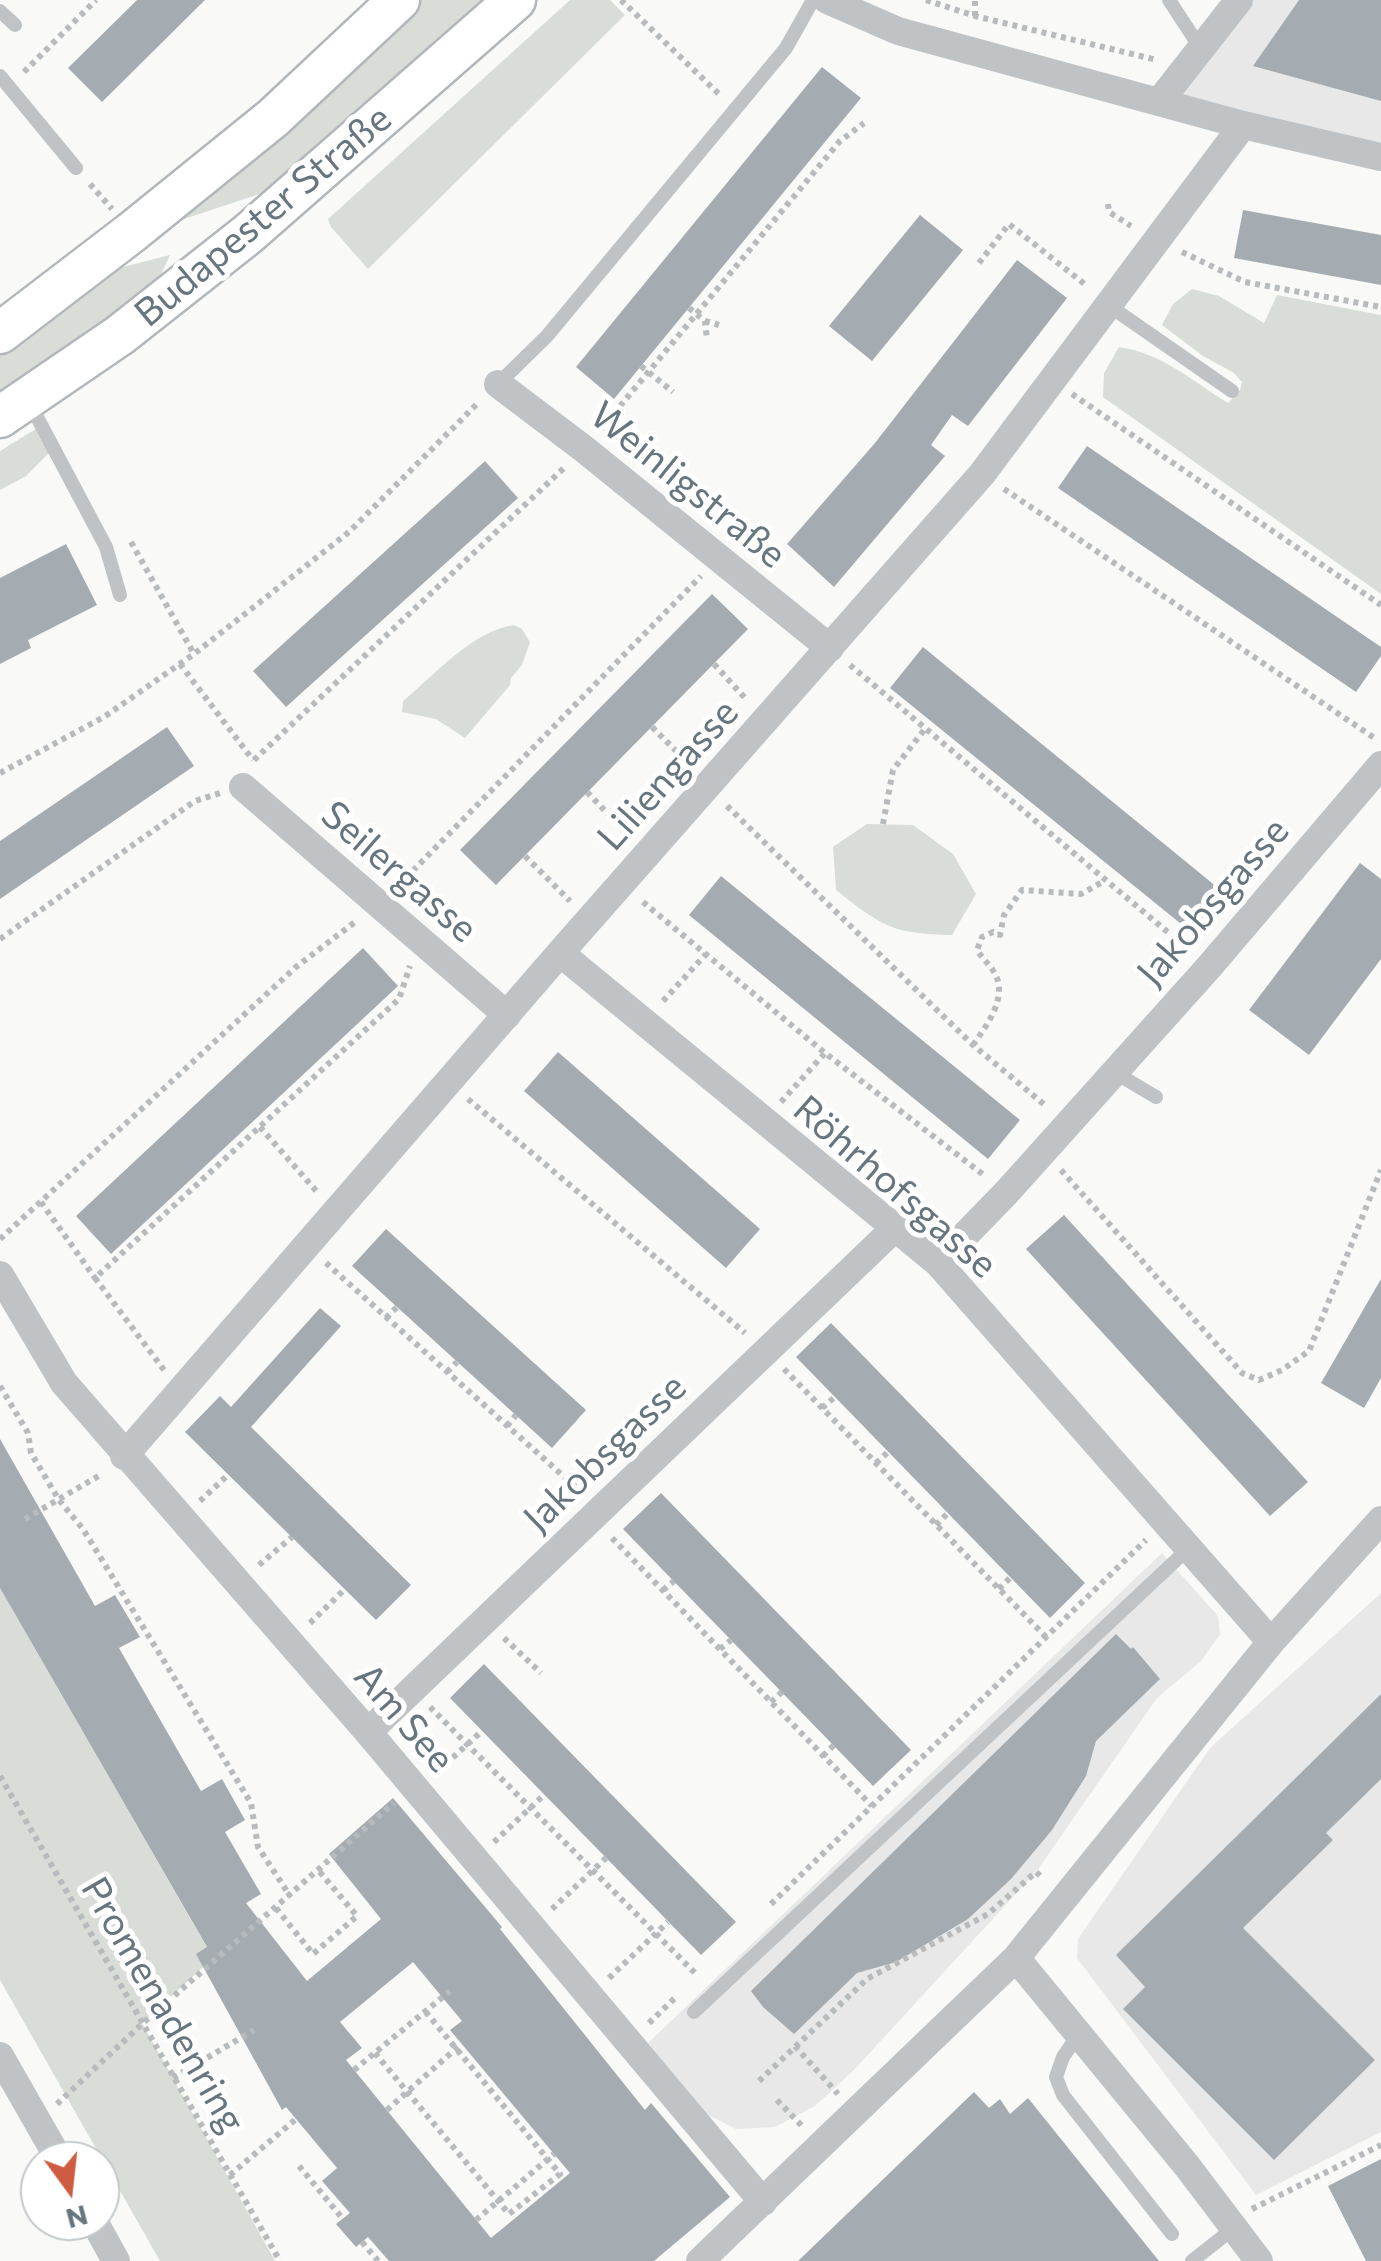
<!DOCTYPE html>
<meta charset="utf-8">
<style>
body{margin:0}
#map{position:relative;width:1381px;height:2261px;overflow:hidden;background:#f9f9f7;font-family:Commissioner,sans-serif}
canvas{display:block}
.north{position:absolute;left:20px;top:2141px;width:100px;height:100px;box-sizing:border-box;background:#fff;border:2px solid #c2c8cb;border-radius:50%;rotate:165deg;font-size:28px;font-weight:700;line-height:40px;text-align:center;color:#67767e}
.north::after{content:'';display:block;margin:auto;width:35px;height:45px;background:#ce5c42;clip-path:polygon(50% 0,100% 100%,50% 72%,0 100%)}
</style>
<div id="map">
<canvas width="1381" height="2261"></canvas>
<div class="north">N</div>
</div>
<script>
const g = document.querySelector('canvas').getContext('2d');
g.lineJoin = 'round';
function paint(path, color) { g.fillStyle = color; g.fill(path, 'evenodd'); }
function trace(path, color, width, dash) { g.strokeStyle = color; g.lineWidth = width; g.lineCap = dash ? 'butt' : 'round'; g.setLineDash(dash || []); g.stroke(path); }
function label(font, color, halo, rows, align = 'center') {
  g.font = font + ' Commissioner,sans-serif'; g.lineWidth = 10; g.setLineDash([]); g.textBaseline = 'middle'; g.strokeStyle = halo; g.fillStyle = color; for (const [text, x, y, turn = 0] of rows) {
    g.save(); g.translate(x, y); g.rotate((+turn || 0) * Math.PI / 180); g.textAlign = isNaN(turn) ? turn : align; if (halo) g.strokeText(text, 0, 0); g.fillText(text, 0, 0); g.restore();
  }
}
const built = new Path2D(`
 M1239,0H1381V157L1159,102Z
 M1162,1553L1218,1616L1220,1634L1201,1661L1157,1698L1036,1872L853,2071L815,2106L775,2127L736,2129L706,2114L648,2043Z
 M1381,1593V2132L1256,2195L1077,1958L1078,1939L1210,1748Z`);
const green = new Path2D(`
 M417,0H492L287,185L169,224Z
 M570,0H610L625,15L368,269L331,227L328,219Z
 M170,255L159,279L162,286L0,402V353L111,270Z
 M1192,289L1219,296L1264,323L1277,295L1381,315V594L1103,397L1104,373L1119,347C1162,353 1192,381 1228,403L1240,390L1242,382L1234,373L1203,356L1162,325L1173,304Z
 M39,427L52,450L26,476L0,490V451Z
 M514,625L522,629L530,642L522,665L511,678L510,685L465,738L436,719L402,712L403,701C435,675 472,631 514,625Z
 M867,824L913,825L953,854L976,894L952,935C892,934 882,926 836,890L833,847Z
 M0,1588L213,1958L142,2023L275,2261H160L0,1980Z`);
const building = new Path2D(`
 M137,0H205L102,102L68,68Z
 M1299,0H1381V101L1253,66Z
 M822,67L861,98L614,399L576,367Z
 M1243,210L1381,235V285L1234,258Z
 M920,215L963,250L872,361L829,326Z
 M1017,260L1067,298L968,426L952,415L931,445L945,456L834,587L787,544L875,443Z
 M1087,446L1381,647V656L1356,692L1058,488Z
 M485,461L518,498L286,707L253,671Z
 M66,544L97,605L28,640L31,648L0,664V578Z
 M712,594L748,629L496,885L460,850Z
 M923,647L1223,892L1191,932L890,688Z
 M167,727L194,766L0,899V841Z
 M1360,863L1381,879V959L1309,1055L1249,1010Z
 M721,876L1020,1120L988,1159L689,915Z
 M363,948L398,986L111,1254L76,1216Z
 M558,1052L760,1229L726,1268L524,1091Z
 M1064,1215L1308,1482L1270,1516L1026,1249Z
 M386,1229L586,1410L552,1448L352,1266Z
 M1381,1279V1378L1364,1408L1321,1383Z
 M320,1308L341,1326L251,1427L411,1585L376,1620L185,1432L220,1396L231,1407Z
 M831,1323L1085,1583L1050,1618L796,1357Z
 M0,1439L95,1606L115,1595L140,1637L119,1648L201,1791L222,1779L245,1820L225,1832L261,1894L246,1903L307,1981L381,1919L329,1854L393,1798L502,1927L500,1929L645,2110L651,2103L730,2197L654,2261H389L368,2237L356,2247L336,2224L350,2213L322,2181L337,2168L286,2107L282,2110L196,1954L207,1947L0,1588ZM413,1962L462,2021L450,2030L570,2173L491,2238L346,2060L362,2048L340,2022Z
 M661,1493L911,1750L873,1786L623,1529Z
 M1116,1634L1131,1649L1133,1647L1160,1679L1096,1741L1086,1776L1052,1830L1011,1879L968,1919L896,1962L857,1973L794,2034L763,2007L751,1991Z
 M484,1664L736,1922L701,1955L450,1698Z
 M1381,1694V1779L1326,1833L1333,1840L1243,1928L1375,2060L1274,2160L1123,2009L1145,1987L1116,1955Z
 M974,2092L989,2108L1000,2099L1010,2114L1028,2098L1159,2261H798Z
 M1381,2159V2261H1366L1328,2186Z`);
const path = new Path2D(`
 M621,0L721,96
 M926,0L975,16L1157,60
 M975,16V0
 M24,72L96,0
 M90,184L112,209
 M1108,204L1109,212L1131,226
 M1182,252L1245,282L1381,307
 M979,263L1009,224L1087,286
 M689,308L705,321L707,339
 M705,321L719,325
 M641,366L673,392
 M1072,394L1381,605
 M601,429L840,141L864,123
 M1004,489L1376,739
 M131,542L194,654
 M180,664L253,760
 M714,664L745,698
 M850,665L1189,950
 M652,727L691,766
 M254,760L565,467
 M0,773L104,717L194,654L349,532L479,402
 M587,792L628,835
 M727,806L973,1045L1046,1106
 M883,824L893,770L924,730
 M525,856L570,901
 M399,885L701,576
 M643,902L825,1053L985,1176
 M0,939L195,801L220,793
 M663,1001L706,954
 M973,1045C987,1025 1011,994 992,969C987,962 982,958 977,950L982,937L993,932L1000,935L1004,915L1022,890L1081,894L1104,881
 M468,1099L745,1333
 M781,1102L825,1053
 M260,1127L318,1193
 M1061,1170L1242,1373L1259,1380L1282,1370L1309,1351L1381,1170
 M41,1202L95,1278
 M0,1239L296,967L355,922
 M326,1263L581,1492
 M386,1318L397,1307
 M784,1369L1046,1637
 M164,1370L95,1278L399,999L410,966
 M447,1372L457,1362
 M0,1386L28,1433L31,1453L59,1500L83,1529L251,1803L258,1847L290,1896
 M822,1408L835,1397
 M507,1426L516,1415
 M876,1463L888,1452
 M200,1501L229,1474
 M25,1519L102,1474
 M936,1525L948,1513
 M612,1538L872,1806
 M259,1565L292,1537
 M999,1589L1011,1577
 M663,1590L674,1581
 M310,1623L345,1589
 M504,1638L541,1673
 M720,1649L731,1640
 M771,1702L782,1692
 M430,1707L697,1975
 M823,1756L834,1745
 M438,1771L482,1731
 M0,1776L280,2261
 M494,1842L544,1795
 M771,1904L1146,1540
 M276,1908L313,1954L357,1916L319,1871
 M552,1909L606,1858
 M609,1978L668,1922
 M649,2023L676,1997
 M795,2046L838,2094
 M375,2053L509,2214L560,2174L425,2011
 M354,2070L450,1991
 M173,2078L254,2030
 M759,2081L867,1979L988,1914L1036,1872L1043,1878
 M777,2100L803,2127
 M57,2104L142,2024L394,1803
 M387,2110L461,2044
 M299,2166L343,2219
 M230,2175L296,2119
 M1252,2209L1381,2145
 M476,2220L554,2154
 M362,2242L378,2261`);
const service = new Path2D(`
 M1169,0L1201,49
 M0,11L15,25
 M0,76L76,168
 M1108,305L1232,391
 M498,384L547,336L786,48L813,0
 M29,402L106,547L120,595
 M1114,1072L1156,1097
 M694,2012L1188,1549
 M1079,2034L1063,2057L1056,2077L1063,2095L1172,2234
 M1192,2261L1234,2228`);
const minor = new Path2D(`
 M827,0L898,31L1243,125L1381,157
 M1159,102L1239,0
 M498,384L584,449L830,648
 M243,787L507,1015
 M560,953L938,1263L1271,1642
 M938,1263L1007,1192L1209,967L1381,765
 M0,1275L64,1383L368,1732L763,2202
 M124,1456L560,953L982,474L1243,125
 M368,1732L894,1229
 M1016,1958L1187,2166L1259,2261
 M0,2056L60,2161
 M94,2221L116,2261
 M700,2261L1016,1958L1271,1642L1381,1520`);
const secondary = new Path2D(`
 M0,333L132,232L273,118L399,0
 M0,417L120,335L248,234L515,0`);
const streetNames = [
 ["Budapester Straße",263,216,-40],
 ["Weinligstraße",688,485,39],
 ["Liliengasse",668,775,-48],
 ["Seilergasse",399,872,41],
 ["Jakobsgasse",1213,902,-49],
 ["Röhrhofsgasse",895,1187,41],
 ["Jakobsgasse",605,1453,-44],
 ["Am See",404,1718,49],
 ["Promenadenring",163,2005,60]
];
paint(built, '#e7e8e7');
paint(green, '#d9ddd7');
paint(building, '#a4acb1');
trace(secondary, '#b1b7bb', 45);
trace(path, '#b7bbbd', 6, [5, 5]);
trace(service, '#bfc3c6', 14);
trace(minor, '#bfc3c6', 28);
trace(secondary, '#fff', 40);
label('38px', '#67767e', '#fff', streetNames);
</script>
